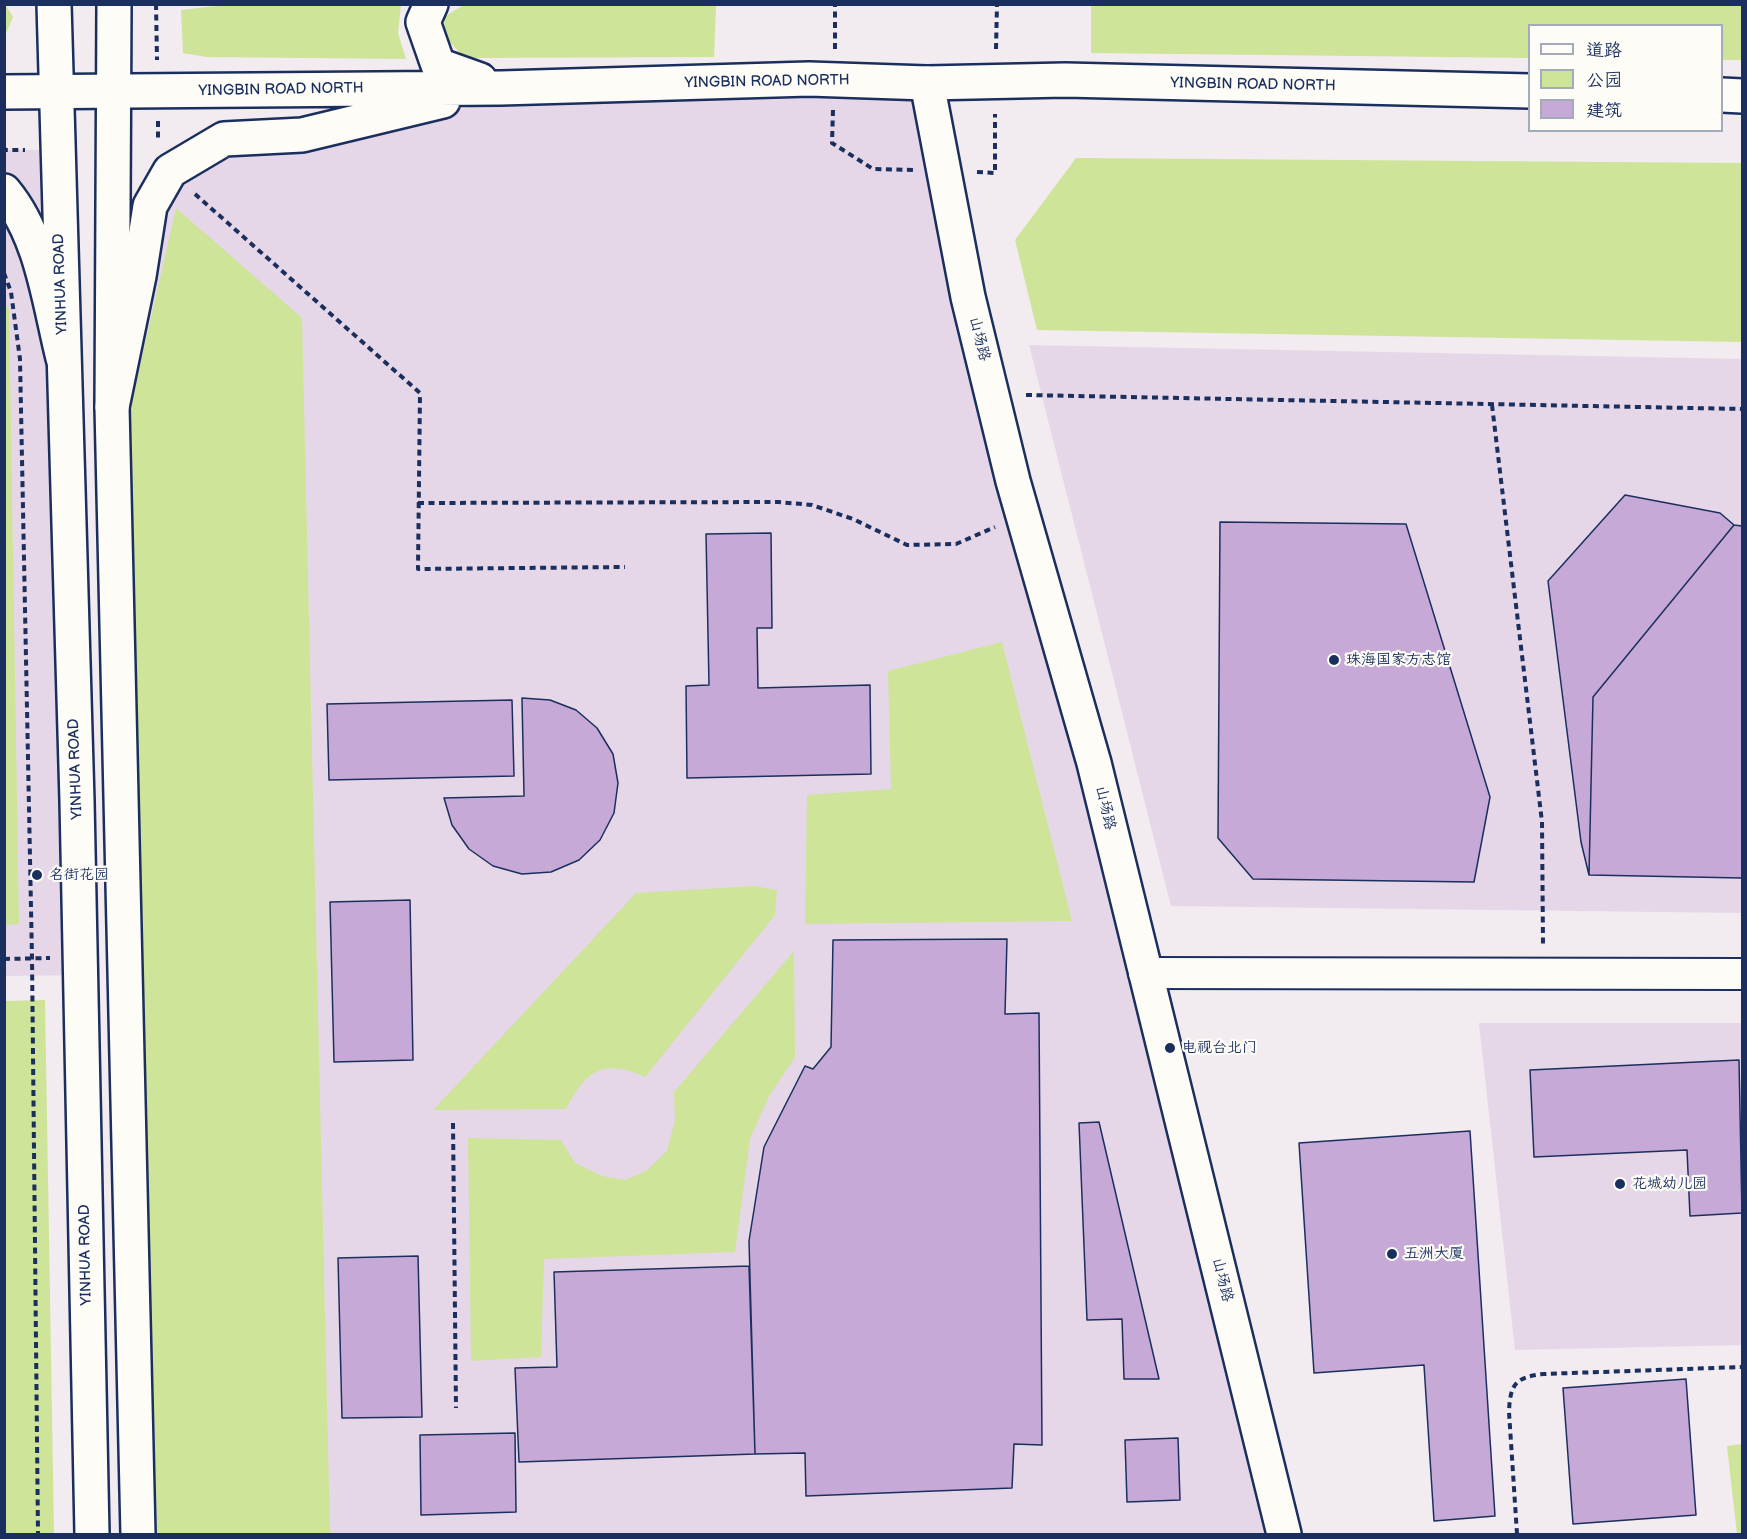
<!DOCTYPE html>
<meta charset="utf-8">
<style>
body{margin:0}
#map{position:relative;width:1747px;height:1539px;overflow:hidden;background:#f2ebf0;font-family:"Balsamiq Sans","LXGW WenKai TC",sans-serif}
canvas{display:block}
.frame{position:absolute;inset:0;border:6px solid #1b2f5e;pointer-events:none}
.legend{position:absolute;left:1528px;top:24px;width:195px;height:108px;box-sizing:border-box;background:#fdfcf7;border:2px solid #a3aaba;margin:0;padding:8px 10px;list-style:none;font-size:18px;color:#1b2f5e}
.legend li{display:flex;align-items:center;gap:12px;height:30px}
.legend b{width:30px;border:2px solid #a3aaba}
</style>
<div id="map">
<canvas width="1747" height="1539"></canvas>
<div class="frame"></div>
<ul class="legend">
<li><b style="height:8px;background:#fdfcf7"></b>道路</li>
<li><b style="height:16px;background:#cee499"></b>公园</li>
<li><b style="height:16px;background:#c6a9d6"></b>建筑</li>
</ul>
</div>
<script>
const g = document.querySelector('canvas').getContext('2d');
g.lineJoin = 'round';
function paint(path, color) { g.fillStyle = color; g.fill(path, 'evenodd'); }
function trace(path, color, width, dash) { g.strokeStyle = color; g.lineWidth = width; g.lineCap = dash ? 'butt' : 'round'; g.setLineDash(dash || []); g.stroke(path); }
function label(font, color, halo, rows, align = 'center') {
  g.font = font + ' "Balsamiq Sans","LXGW WenKai TC",sans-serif'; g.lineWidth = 4.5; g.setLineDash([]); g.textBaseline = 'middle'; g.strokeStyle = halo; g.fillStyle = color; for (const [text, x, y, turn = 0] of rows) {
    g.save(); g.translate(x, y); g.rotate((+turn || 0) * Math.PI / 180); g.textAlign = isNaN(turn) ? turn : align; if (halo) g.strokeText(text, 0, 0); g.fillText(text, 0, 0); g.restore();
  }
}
const built = new Path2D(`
 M918,91L1278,1534H141L118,410L170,182L227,149L312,145L503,99Z
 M4,150H56L80,975L5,976Z
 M1029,345L1742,359V913L1171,906Z
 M1479,1023H1742V1345L1515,1350Z`);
const green = new Path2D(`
 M5,4L13,17L5,36L4,5Z
 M465,4L716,5L714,57L465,58L445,37L444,17Z
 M401,5L398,33L406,59L207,57L183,53L181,10L215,6Z
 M1091,5H1742V60H1722V26H1530L1529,58L1091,53Z
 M1076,158L1742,163V342L1037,330L1015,240Z
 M176,208L302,318L330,1534H157L130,410Z
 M5,305L9,309L19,924L5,925Z
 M1002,642L1072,921L805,924L807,795L891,789L888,671Z
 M754,886L777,890L775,915L645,1077C602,1058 586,1071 566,1109L433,1110L636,893Z
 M794,951L795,1057L769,1096L750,1139L735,1252L544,1259L541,1357L471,1361L468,1138L561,1140L575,1163L602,1176L625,1180L646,1171L667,1151L675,1120L674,1092Z
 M45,1000L54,1534H5V1001Z
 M1742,1444V1534H1737L1727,1446Z`);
const building = new Path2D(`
 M1625,495L1720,513L1734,525L1593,697L1589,875L1581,842L1548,581Z
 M1220,522L1406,524L1490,797L1474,882L1253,879L1218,838Z
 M1734,525L1742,526V878L1589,875L1593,697Z
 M771,533L772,628H757L758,688L870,685L871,774L687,778L686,686L709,685L706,534Z
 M522,698L550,700L576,710L597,728L613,754L618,783L614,813L600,840L579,860L551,872L522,874L493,866L469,849L452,825L444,798L524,796Z
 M512,700L514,776L329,780L327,704Z
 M410,900L413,1060L334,1062L330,902Z
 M1007,939L1005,1014L1039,1013L1042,1445L1014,1444L1012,1488L806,1496L805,1453L755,1454L749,1241L764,1147L805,1066L813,1069L831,1047L833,940Z
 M1739,1060L1742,1213L1690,1216L1687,1150L1534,1157L1530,1070Z
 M1099,1122L1159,1379H1124L1122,1319L1087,1320L1079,1123Z
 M1470,1131L1495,1516L1434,1521L1424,1365L1314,1373L1299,1143Z
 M418,1256L422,1417L342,1418L338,1258Z
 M749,1266L755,1454L519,1462L515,1368L557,1367L554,1272Z
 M1686,1379L1696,1515L1573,1524L1563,1388Z
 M515,1433L516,1512L421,1515L420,1435Z
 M1178,1438L1180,1500L1127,1502L1125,1440Z`);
const path = new Path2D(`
 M156,4L157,60
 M835,49V4
 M996,49L997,4
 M833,110L832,143L873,169L913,170
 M158,121V141
 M4,147L5,150H25
 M977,172L995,173V114
 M195,194L420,393L418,569L625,567
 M4,273L11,292L20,359L32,958L38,1534
 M1026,395L1742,409
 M1492,405L1542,822L1543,944
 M418,503L778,502L812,505L853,519L907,545L956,544L995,527
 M4,959L50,958
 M453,1123L456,1408
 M1517,1534L1509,1412C1510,1385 1515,1377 1543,1374L1742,1367`);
const minor = new Path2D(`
 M1144,973L1742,974`);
const tertiary = new Path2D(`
 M927,83L968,297L1013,481L1094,763L1284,1534`);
const secondary = new Path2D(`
 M54,4L77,801L92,1534
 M114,4L112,407L138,1534`);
const primary = new Path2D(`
 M431,4L423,22L438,65L480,80
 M4,92L501,88L809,79L927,83L1065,80L1530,91
 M1722,95L1742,96
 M4,191C42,236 49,302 63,358
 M112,407L139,276L150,206L170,171L224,139L302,135L443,101`);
const markers = [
 [1334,660,6,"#1b2f5e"],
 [37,875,6,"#1b2f5e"],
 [1170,1048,6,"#1b2f5e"],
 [1620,1184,6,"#1b2f5e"],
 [1392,1254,6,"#1b2f5e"]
];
const streetNames = [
 ["YINGBIN ROAD NORTH",767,82,-1],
 ["YINGBIN ROAD NORTH",1253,85,1],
 ["YINGBIN ROAD NORTH",281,90,-1],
 ["YINHUA ROAD",61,284,-92],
 ["山场路",979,339,76],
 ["YINHUA ROAD",76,769,-92],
 ["山场路",1105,808,77],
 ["YINHUA ROAD",86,1255,-91],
 ["山场路",1222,1280,76]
];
const poiNames = [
 ["珠海国家方志馆",1346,660],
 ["名街花园",49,875],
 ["电视台北门",1182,1048],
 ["花城幼儿园",1632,1184],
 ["五洲大厦",1404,1254]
];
paint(built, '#e5d7e8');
paint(green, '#cee499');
paint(building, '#c6a9d6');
trace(building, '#1b2f5e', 1.5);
trace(minor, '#1b2f5e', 34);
trace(tertiary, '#1b2f5e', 38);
trace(secondary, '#1b2f5e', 38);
trace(primary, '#1b2f5e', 38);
trace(path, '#1b2f5e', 4, [6, 4.5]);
trace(minor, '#fdfcf7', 30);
trace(tertiary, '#fdfcf7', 33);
trace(secondary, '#fdfcf7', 33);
trace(primary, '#fdfcf7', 33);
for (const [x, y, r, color] of markers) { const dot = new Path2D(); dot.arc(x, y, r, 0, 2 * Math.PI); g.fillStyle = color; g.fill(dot); trace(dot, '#fdfcf7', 2); }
label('15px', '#1b2f5e', '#fdfcf7', streetNames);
label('15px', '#1b2f5e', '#fdfcf7', poiNames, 'left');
</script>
